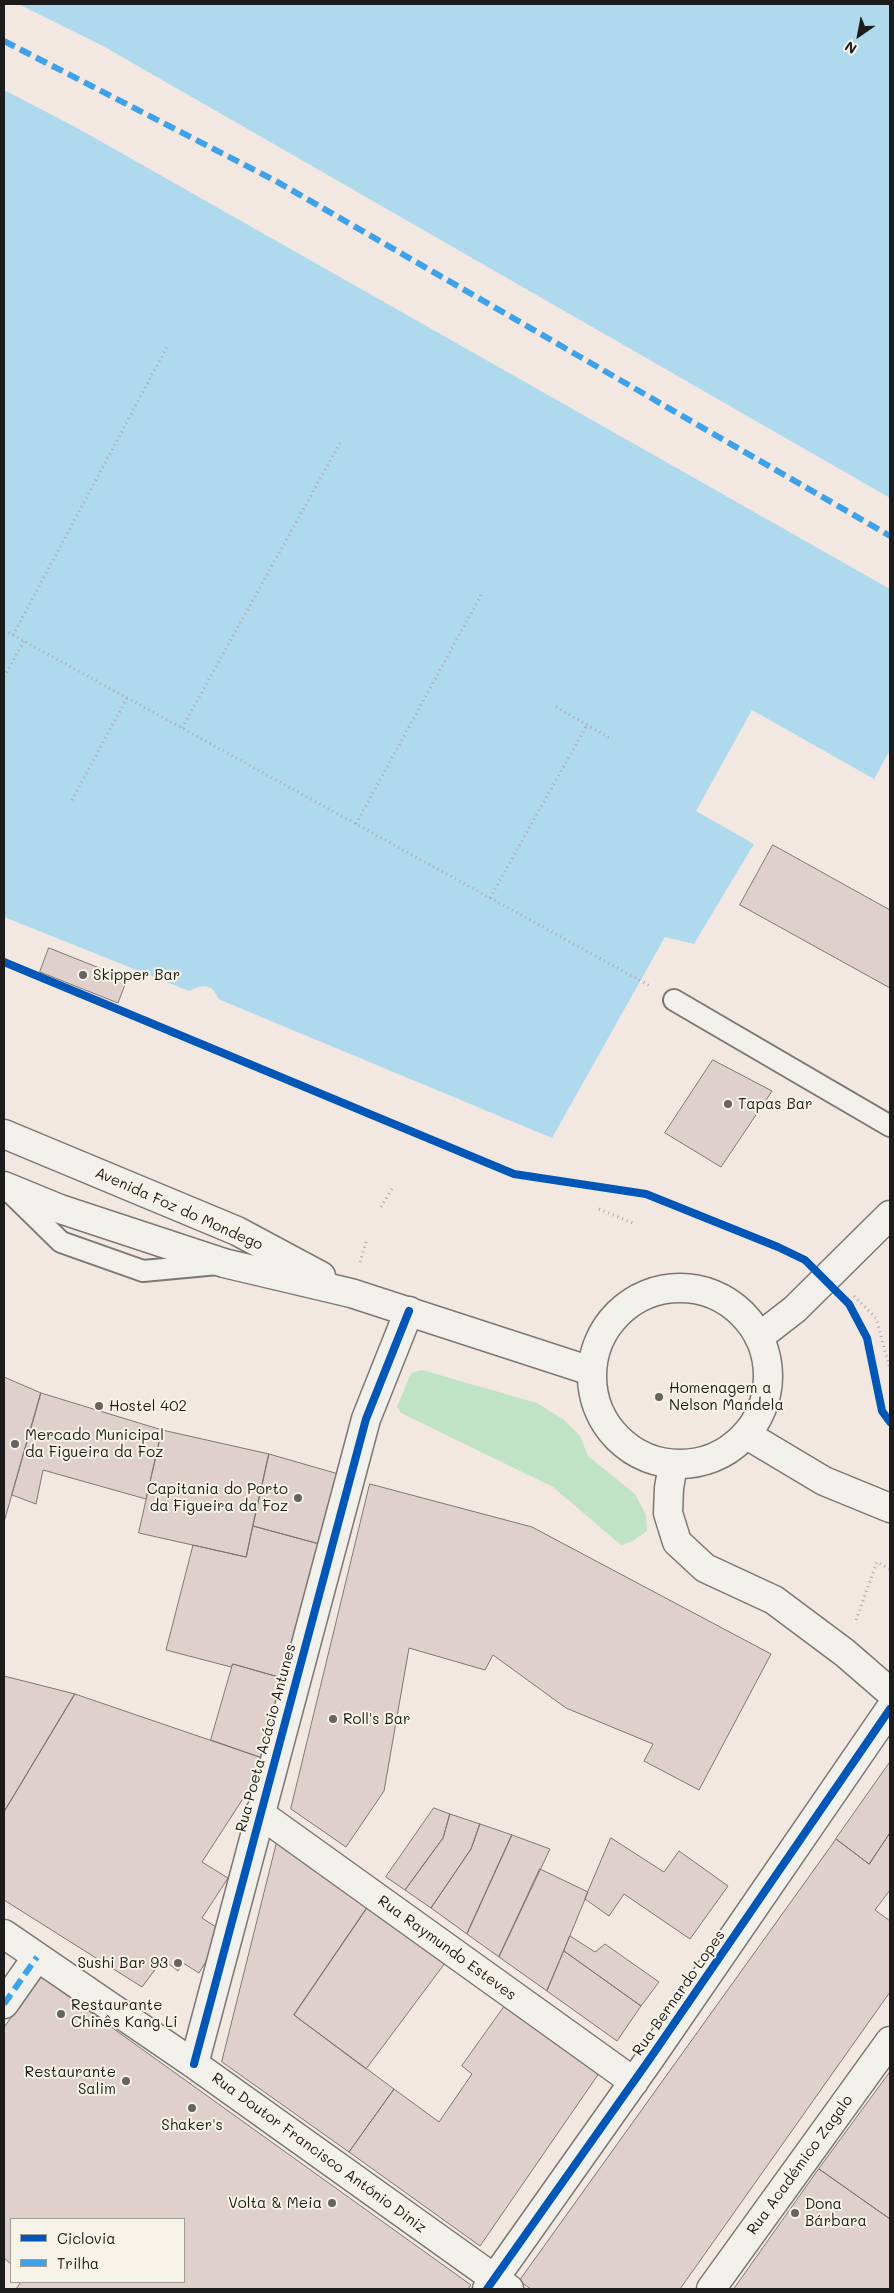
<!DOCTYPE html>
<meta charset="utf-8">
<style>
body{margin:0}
#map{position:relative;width:894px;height:2293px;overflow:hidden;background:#f2e7e1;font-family:Mali,sans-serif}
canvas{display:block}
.frame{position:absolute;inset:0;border:5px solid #1c1c1c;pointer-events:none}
.legend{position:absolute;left:10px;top:2218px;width:175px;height:65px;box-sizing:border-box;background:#f7f3e8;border:1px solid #9f9d96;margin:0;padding:6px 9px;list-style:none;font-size:15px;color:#1c1c1c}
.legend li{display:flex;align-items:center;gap:10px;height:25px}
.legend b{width:25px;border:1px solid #9f9d96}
.north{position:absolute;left:834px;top:10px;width:50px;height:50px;-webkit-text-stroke:4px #f7f3e8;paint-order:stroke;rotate:213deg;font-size:14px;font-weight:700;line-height:20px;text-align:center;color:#1c1c1c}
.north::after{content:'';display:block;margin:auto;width:18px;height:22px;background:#1c1c1c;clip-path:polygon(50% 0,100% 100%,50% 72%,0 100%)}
</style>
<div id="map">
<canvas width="894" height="2293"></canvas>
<div class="frame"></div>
<ul class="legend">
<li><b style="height:6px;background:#0057b8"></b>Ciclovia</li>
<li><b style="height:6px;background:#3da2ea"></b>Trilha</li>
</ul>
<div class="north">N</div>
</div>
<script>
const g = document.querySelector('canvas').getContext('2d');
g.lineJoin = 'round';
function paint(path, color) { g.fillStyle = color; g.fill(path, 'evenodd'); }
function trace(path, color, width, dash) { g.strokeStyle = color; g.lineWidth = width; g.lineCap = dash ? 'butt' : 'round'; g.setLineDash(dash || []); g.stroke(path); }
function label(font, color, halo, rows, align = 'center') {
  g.font = font + ' Mali,sans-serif'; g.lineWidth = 4; g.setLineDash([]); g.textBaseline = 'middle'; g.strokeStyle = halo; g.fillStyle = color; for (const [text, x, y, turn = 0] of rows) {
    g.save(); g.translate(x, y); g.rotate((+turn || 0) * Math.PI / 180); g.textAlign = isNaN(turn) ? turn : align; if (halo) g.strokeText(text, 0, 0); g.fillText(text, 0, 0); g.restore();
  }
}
const green = new Path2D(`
 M422,1370L537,1403L564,1420L580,1436L588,1456L635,1494L646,1515L647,1531L633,1541L621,1545L553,1487L401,1413L397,1407L411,1373Z`);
const water = new Path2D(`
 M18,4H890V498L103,46Z
 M4,90L79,129L890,589V750L874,779L752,710L696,811L754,844L694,944L665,937L552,1138L218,999C213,983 203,984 189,991L4,917Z`);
const building = new Path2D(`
 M773,845L890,910V988L740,905Z
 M49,948L127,979L118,1003L40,972Z
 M713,1060L772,1091L721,1167L665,1133Z
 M4,1377L41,1393L4,1522Z
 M41,1393L162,1430L146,1499L43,1470L36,1504L12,1495Z
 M162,1430L269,1454L246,1557L139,1533Z
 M269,1454L342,1475L323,1545L253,1526Z
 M370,1484L532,1527L771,1654L699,1790L644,1761L653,1744L566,1708L493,1655L485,1670L409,1648L384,1791L346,1847L291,1809Z
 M253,1526L323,1545L289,1680L233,1664L231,1667L166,1650L193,1545L246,1557Z
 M233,1664L289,1680L268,1760L211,1740Z
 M4,1676L75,1694L4,1812Z
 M75,1694L268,1760L202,1862L228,1878L202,1918L224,1932L199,1973L183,1963L178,1971L163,1959L142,1987L4,1900V1812Z
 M890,1762V1833L869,1864L836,1839Z
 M434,1808L450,1814L443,1838L405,1890L386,1877Z
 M450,1814L480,1824L471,1849L431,1908L405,1890L443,1838Z
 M480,1824L512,1835L467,1934L431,1908L471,1849Z
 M890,1833V1890L875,1910L890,1921V1992L680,2289H531L519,2281L836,1839L869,1864Z
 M512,1835L550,1849L499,1957L467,1934Z
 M611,1838L664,1872L679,1851L728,1886L690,1939L624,1894L609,1916L585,1899Z
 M277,1842L369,1905L294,2015L394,2089L349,2152L222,2062Z
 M540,1869L588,1892L547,1991L499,1957Z
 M369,1905L448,1959L366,2069L294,2015Z
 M570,1936L595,1952L605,1944L659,1982L641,2006L564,1951Z
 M564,1951L641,2006L617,2041L547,1991Z
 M40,1976L471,2285L468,2289H16L21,2282H184V2219H11V2264L4,2258V2028Z
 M509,2000L604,2066L480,2246L349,2152L394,2089L439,2122L472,2074L462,2066Z
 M890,2072V2219L819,2169Z
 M819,2169L890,2219V2289H734Z`);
const path = new Path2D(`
 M4,630L650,986
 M13,635L167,347
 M4,677L24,641
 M556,707L610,738
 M182,728L340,443
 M72,800L127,698
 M356,824L481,595
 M490,898L587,725
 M381,1207L393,1187
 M599,1209L635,1224
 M360,1262L366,1242
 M854,1296L876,1318L890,1369
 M856,1620L877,1562L890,1569`);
const lane = new Path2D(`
 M674,1000L890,1126
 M10,1192L61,1242L143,1271L218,1264`);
const street = new Path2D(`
 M759,1337L795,1309L890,1215
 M673,1465L669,1488L668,1513L677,1542L705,1568L774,1600L845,1653L890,1692
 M259,1813L634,2082
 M4,1934L194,2064L509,2289
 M4,2004L37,1957
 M194,2064L366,1419L409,1311
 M487,2289L649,2060L890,1709
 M711,2289L890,2041`);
const secondary = new Path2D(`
 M4,1134L237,1231L321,1276
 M4,1186L60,1209L224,1263L351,1293L591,1371
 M592 1376a88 88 0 1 1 176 0a88 88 0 1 1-176 0Z
 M747,1435L824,1481L890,1508`);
const quiet = new Path2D(`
 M4,41L276,181L890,536
 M4,2004L37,1957`);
const cycleway = new Path2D(`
 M4,962L514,1174L646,1194L778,1247L805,1260L849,1304L867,1338L882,1411L890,1422
 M194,2064L366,1419L409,1311
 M487,2289L649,2060L890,1709`);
const markers = [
 [83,975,5,"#676361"],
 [728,1104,5,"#676361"],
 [659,1397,5,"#676361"],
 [99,1406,5,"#676361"],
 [15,1444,5,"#676361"],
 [298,1498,5,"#676361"],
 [333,1719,5,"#676361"],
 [178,1963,5,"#676361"],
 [61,2014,5,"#676361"],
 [126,2081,5,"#676361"],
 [192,2108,5,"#676361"],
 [332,2203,5,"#676361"],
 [795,2213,5,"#676361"]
];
const poiNames = [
 ["Skipper Bar",93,975],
 ["Tapas Bar",738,1104],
 ["Homenagem a",669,1388],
 ["Nelson Mandela",669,1405],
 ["Hostel 402",109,1406],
 ["Mercado Municipal",25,1435],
 ["da Figueira da Foz",25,1452],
 ["Capitania do Porto",288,1489,"right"],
 ["da Figueira da Foz",288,1506,"right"],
 ["Roll's Bar",343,1719],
 ["Sushi Bar 93",168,1963,"right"],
 ["Restaurante",71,2005],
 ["Chinês Kang Li",71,2022],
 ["Restaurante",116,2072,"right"],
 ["Salim",116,2089,"right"],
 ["Shaker's",192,2125,"center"],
 ["Volta & Meia",322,2203,"right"],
 ["Dona",805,2204],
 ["Bárbara",805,2221]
];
const streetNames = [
 ["Avenida Foz do Mondego",179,1209,24],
 ["Rua Poeta Acácio Antunes",266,1738,-75],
 ["Rua Raymundo Esteves",447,1948,36],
 ["Rua Bernardo Lopes",679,1993,-55],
 ["Rua Doutor Francisco António Diniz",319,2153,36],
 ["Rua Académico Zagalo",800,2165,-54]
];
paint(green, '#c0e3c5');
paint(water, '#afdaee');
paint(building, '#e0d0cd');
trace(building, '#7c7775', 1);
trace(lane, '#7c7775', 24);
trace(street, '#7c7775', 31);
trace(secondary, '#7c7775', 31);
trace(path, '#a9a6a4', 3, [1, 4]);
trace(lane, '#f2f0eb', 20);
trace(street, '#f2f0eb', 28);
trace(secondary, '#f2f0eb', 28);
trace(quiet, '#3da2ea', 6, [12, 6]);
trace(cycleway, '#0057b8', 8);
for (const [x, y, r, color] of markers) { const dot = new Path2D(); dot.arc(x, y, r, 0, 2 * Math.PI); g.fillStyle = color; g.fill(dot); trace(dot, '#f7f3e8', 2); }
label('15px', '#1c1c1c', '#f7f3e8', poiNames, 'left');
label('15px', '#1c1c1c', '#f7f3e8', streetNames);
</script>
